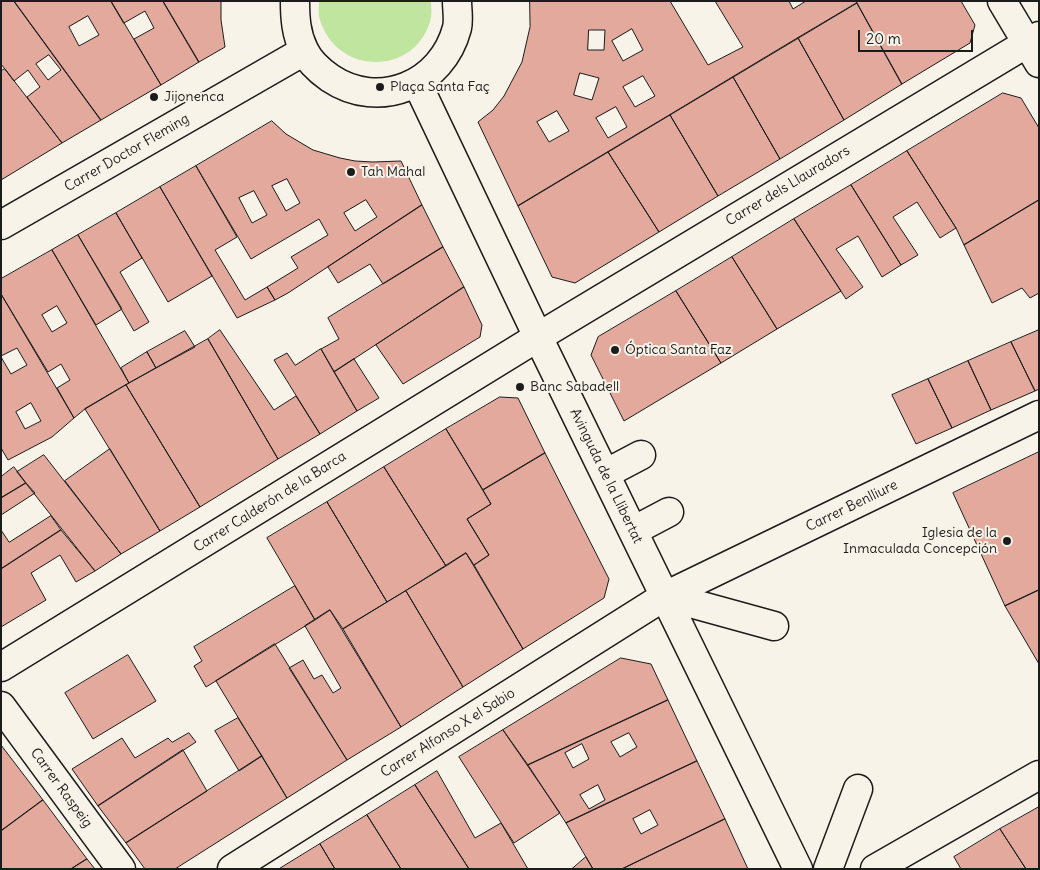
<!DOCTYPE html>
<meta charset="utf-8">
<style>
body{margin:0}
#map{position:relative;width:1040px;height:870px;overflow:hidden;background:#f7f3e8;font-family:Delius,sans-serif}
canvas{display:block}
.frame{position:absolute;inset:0;border:2px solid #1c1c1c;pointer-events:none}
.scale{position:absolute;left:858px;top:30px;width:115px;height:22px;box-sizing:border-box;border:2px solid #1c1c1c;border-top:0;padding-left:6px;font-size:15px;line-height:18px;white-space:nowrap;color:#1c1c1c;-webkit-text-stroke:4px #f7f3e8;paint-order:stroke}
</style>
<div id="map">
<canvas width="1040" height="870"></canvas>
<div class="frame"></div>
<div class="scale">20 m</div>
</div>
<script>
const g = document.querySelector('canvas').getContext('2d');
g.lineJoin = 'round';
function paint(path, color) { g.fillStyle = color; g.fill(path, 'evenodd'); }
function trace(path, color, width, dash) { g.strokeStyle = color; g.lineWidth = width; g.lineCap = dash ? 'butt' : 'round'; g.setLineDash(dash || []); g.stroke(path); }
function label(font, color, halo, rows, align = 'center') {
  g.font = font + ' Delius,sans-serif'; g.lineWidth = 4; g.setLineDash([]); g.textBaseline = 'middle'; g.strokeStyle = halo; g.fillStyle = color; for (const [text, x, y, turn = 0] of rows) {
    g.save(); g.translate(x, y); g.rotate((+turn || 0) * Math.PI / 180); g.textAlign = isNaN(turn) ? turn : align; if (halo) g.strokeText(text, 0, 0); g.fillText(text, 0, 0); g.restore();
  }
}
const green = new Path2D(`
 M319,1H431C431,6 432,12 431,17C419,75 338,78 320,20C318,15 319,7 319,1Z`);
const building = new Path2D(`
 M3,1H14L101,120L62,143L27,97L40,87L28,70L14,81L1,64V2ZM49,55L61,70L48,80L36,64Z
 M14,1H111L161,85L101,120ZM88,16L99,35L79,46L69,27Z
 M111,1H163L199,62L161,85L134,39L154,28L145,11L124,23Z
 M163,1H221V20L225,47L199,62Z
 M530,1H670L708,65L743,47L715,1H789L793,9L806,1H856L857,3L518,206L478,122L493,110L504,96L522,62L530,27ZM632,29L643,50L623,61L612,41ZM589,30H605L604,50H588ZM580,73L599,78L592,100L574,95ZM643,76L655,96L635,107L623,87ZM616,107L627,127L608,138L596,118ZM557,111L569,131L549,142L537,122Z
 M856,1H961L975,25L970,43L902,84Z
 M857,3L902,84L844,120L798,38Z
 M798,38L844,120L780,159L733,77Z
 M5,69L62,143L1,180V71Z
 M733,77L780,159L718,196L670,115Z
 M1003,93L1021,98L1039,128V200L964,245L956,228L907,151Z
 M670,115L718,196L659,232L608,152Z
 M272,121L286,134L313,150L340,158L355,161L373,162L401,161L422,205L288,293L275,300L267,287L298,268L291,257L328,235L319,219L251,259L196,166ZM287,179L300,203L286,211L272,186ZM254,191L267,215L252,223L239,198ZM366,200L377,217L355,231L344,213Z
 M907,151L956,228L940,238L917,202L893,217L918,255L901,265L851,185Z
 M608,152L659,232L575,283L552,277L518,206Z
 M196,166L237,237L215,250L245,300L267,287L275,300L237,318L160,187Z
 M851,185L901,265L882,277L858,236L836,249L863,287L846,299L794,219Z
 M160,187L212,276L168,302L116,213Z
 M1039,200V293L1030,298L1022,288L992,303L964,245Z
 M422,205L443,247L383,284L370,264L338,283L328,267Z
 M116,213L142,258L120,272L149,322L134,331L78,235Z
 M794,219L841,291L777,329L732,257Z
 M78,235L122,309L96,325L52,250Z
 M443,247L464,287L334,372L321,349L339,339L328,318Z
 M52,250L129,383L85,409L74,418L57,388L70,380L61,364L48,372L1,294V279ZM57,306L67,323L52,332L42,315Z
 M732,257L777,329L721,363L676,291Z
 M464,287L482,325L480,337L403,384L376,345Z
 M676,291L721,363L624,421L591,355L598,337Z
 M1,294L74,418L52,437L8,460L1,448V357L11,374L27,365L17,348L1,356ZM31,403L41,421L25,429L16,412Z
 M220,330L274,410L296,396L320,434L278,459L208,339Z
 M1039,330V389L1035,391L1011,342Z
 M185,331L195,347L156,368L147,352Z
 M208,339L278,459L200,507L126,385Z
 M1011,342L1035,391L991,410L968,361Z
 M321,349L357,411L320,434L274,360L287,353L295,365Z
 M147,352L156,368L129,383L121,368Z
 M354,359L379,398L357,411L334,372Z
 M968,361L991,410L952,428L928,379Z
 M928,379L952,428L916,444L892,395Z
 M126,385L200,507L160,531L85,409Z
 M500,397L518,398L545,453L483,490L446,429Z
 M446,429L491,504L467,519L489,555L474,565L466,553L446,566L384,467Z
 M110,449L160,531L121,554L65,481Z
 M1039,452V590L1005,606L953,493Z
 M545,453L609,579L604,598L523,649L474,565L489,555L467,519L491,504L483,490Z
 M44,455L121,554L95,571L17,472Z
 M14,467L26,483L1,498V477Z
 M384,467L446,566L387,602L327,502Z
 M26,483L35,493L1,515V498Z
 M327,502L387,602L343,629L330,610L315,620L267,538Z
 M51,516L61,530L1,569V530L9,542Z
 M61,530L95,571L76,582L60,555L31,573L46,600L1,627V569Z
 M466,553L523,649L463,687L406,591Z
 M295,586L315,620L206,687L194,666L202,661L194,647Z
 M1039,590V664L1005,606Z
 M406,591L463,687L401,727L343,629Z
 M330,610L401,727L347,760L289,668L303,660L314,679L322,675L333,693L341,688L305,626Z
 M275,644L347,760L287,798L216,681Z
 M128,655L156,701L93,739L65,693Z
 M621,658L651,664L668,700L528,765L503,730Z
 M668,700L697,761L566,823L528,765ZM629,733L637,747L620,757L611,742ZM582,744L589,759L573,768L565,753ZM598,785L605,800L589,809L580,795Z
 M238,718L262,756L239,771L215,731Z
 M503,730L560,813L514,843L459,757Z
 M189,733L196,742L98,806L72,769L122,738L135,758L168,738L172,742Z
 M1,745L43,800L1,831Z
 M183,750L207,791L126,843L98,806Z
 M262,756L287,798L175,869H145L126,843Z
 M697,761L725,819L622,869H593L566,823ZM650,810L658,825L641,834L633,819Z
 M437,771L475,838L501,823L528,869H469L415,785Z
 M415,785L469,869H401L367,815Z
 M43,800L87,859L71,869H1V831Z
 M1039,807V869H1026L1000,829Z
 M367,815L401,869H335L320,844Z
 M725,819L748,869H622Z
 M1000,829L1026,869H961L954,857Z
 M320,844L335,869H279Z
 M586,857L593,869H572Z
 M87,859L95,869H71Z`);
const minor = new Path2D(`
 M295,1C295,18 296,34 304,50C309,61 320,71 330,78C379,111 442,85 457,28C459,20 457,10 457,1
 M1002,1L1039,63
 M417,83L538,337L798,869
 M1,225L304,51
 M605,474L641,455
 M633,531L669,512
 M665,596L774,626
 M1,667L538,337L1039,36
 M1,706L121,869
 M232,869L665,596L1039,415
 M828,869L858,789
 M875,869L1039,775`);
const markers = [
 [380,87,5,"#1c1c1c"],
 [154,97,5,"#1c1c1c"],
 [351,172,5,"#1c1c1c"],
 [615,350,5,"#1c1c1c"],
 [520,387,5,"#1c1c1c"],
 [1007,541,5,"#1c1c1c"]
];
const poiNames = [
 ["Plaça Santa Faç",390,87],
 ["Jijonenca",164,97],
 ["Tah Mahal",361,172],
 ["Óptica Santa Faz",625,350],
 ["Banc Sabadell",530,387],
 ["Iglesia de la",997,533,"right"],
 ["Inmaculada Concepción",997,549,"right"]
];
const streetNames = [
 ["Carrer Doctor Fleming",127,153,-30],
 ["Carrer dels Llauradors",788,186,-31],
 ["Avinguda de la Llibertat",606,476,64],
 ["Carrer Calderón de la Barca",270,502,-32],
 ["Carrer Benlliure",852,506,-26],
 ["Carrer Alfonso X el Sabio",448,733,-32],
 ["Carrer Raspeig",61,788,54]
];
paint(green, '#c0e59f');
paint(building, '#e2a99c');
trace(building, '#1c1c1c', 1);
trace(minor, '#1c1c1c', 31);
trace(minor, '#f7f3e8', 28);
for (const [x, y, r, color] of markers) { const dot = new Path2D(); dot.arc(x, y, r, 0, 2 * Math.PI); g.fillStyle = color; g.fill(dot); trace(dot, '#f7f3e8', 2); }
label('14px', '#1c1c1c', '#f7f3e8', poiNames, 'left');
label('14px', '#1c1c1c', '#f7f3e8', streetNames);
</script>
